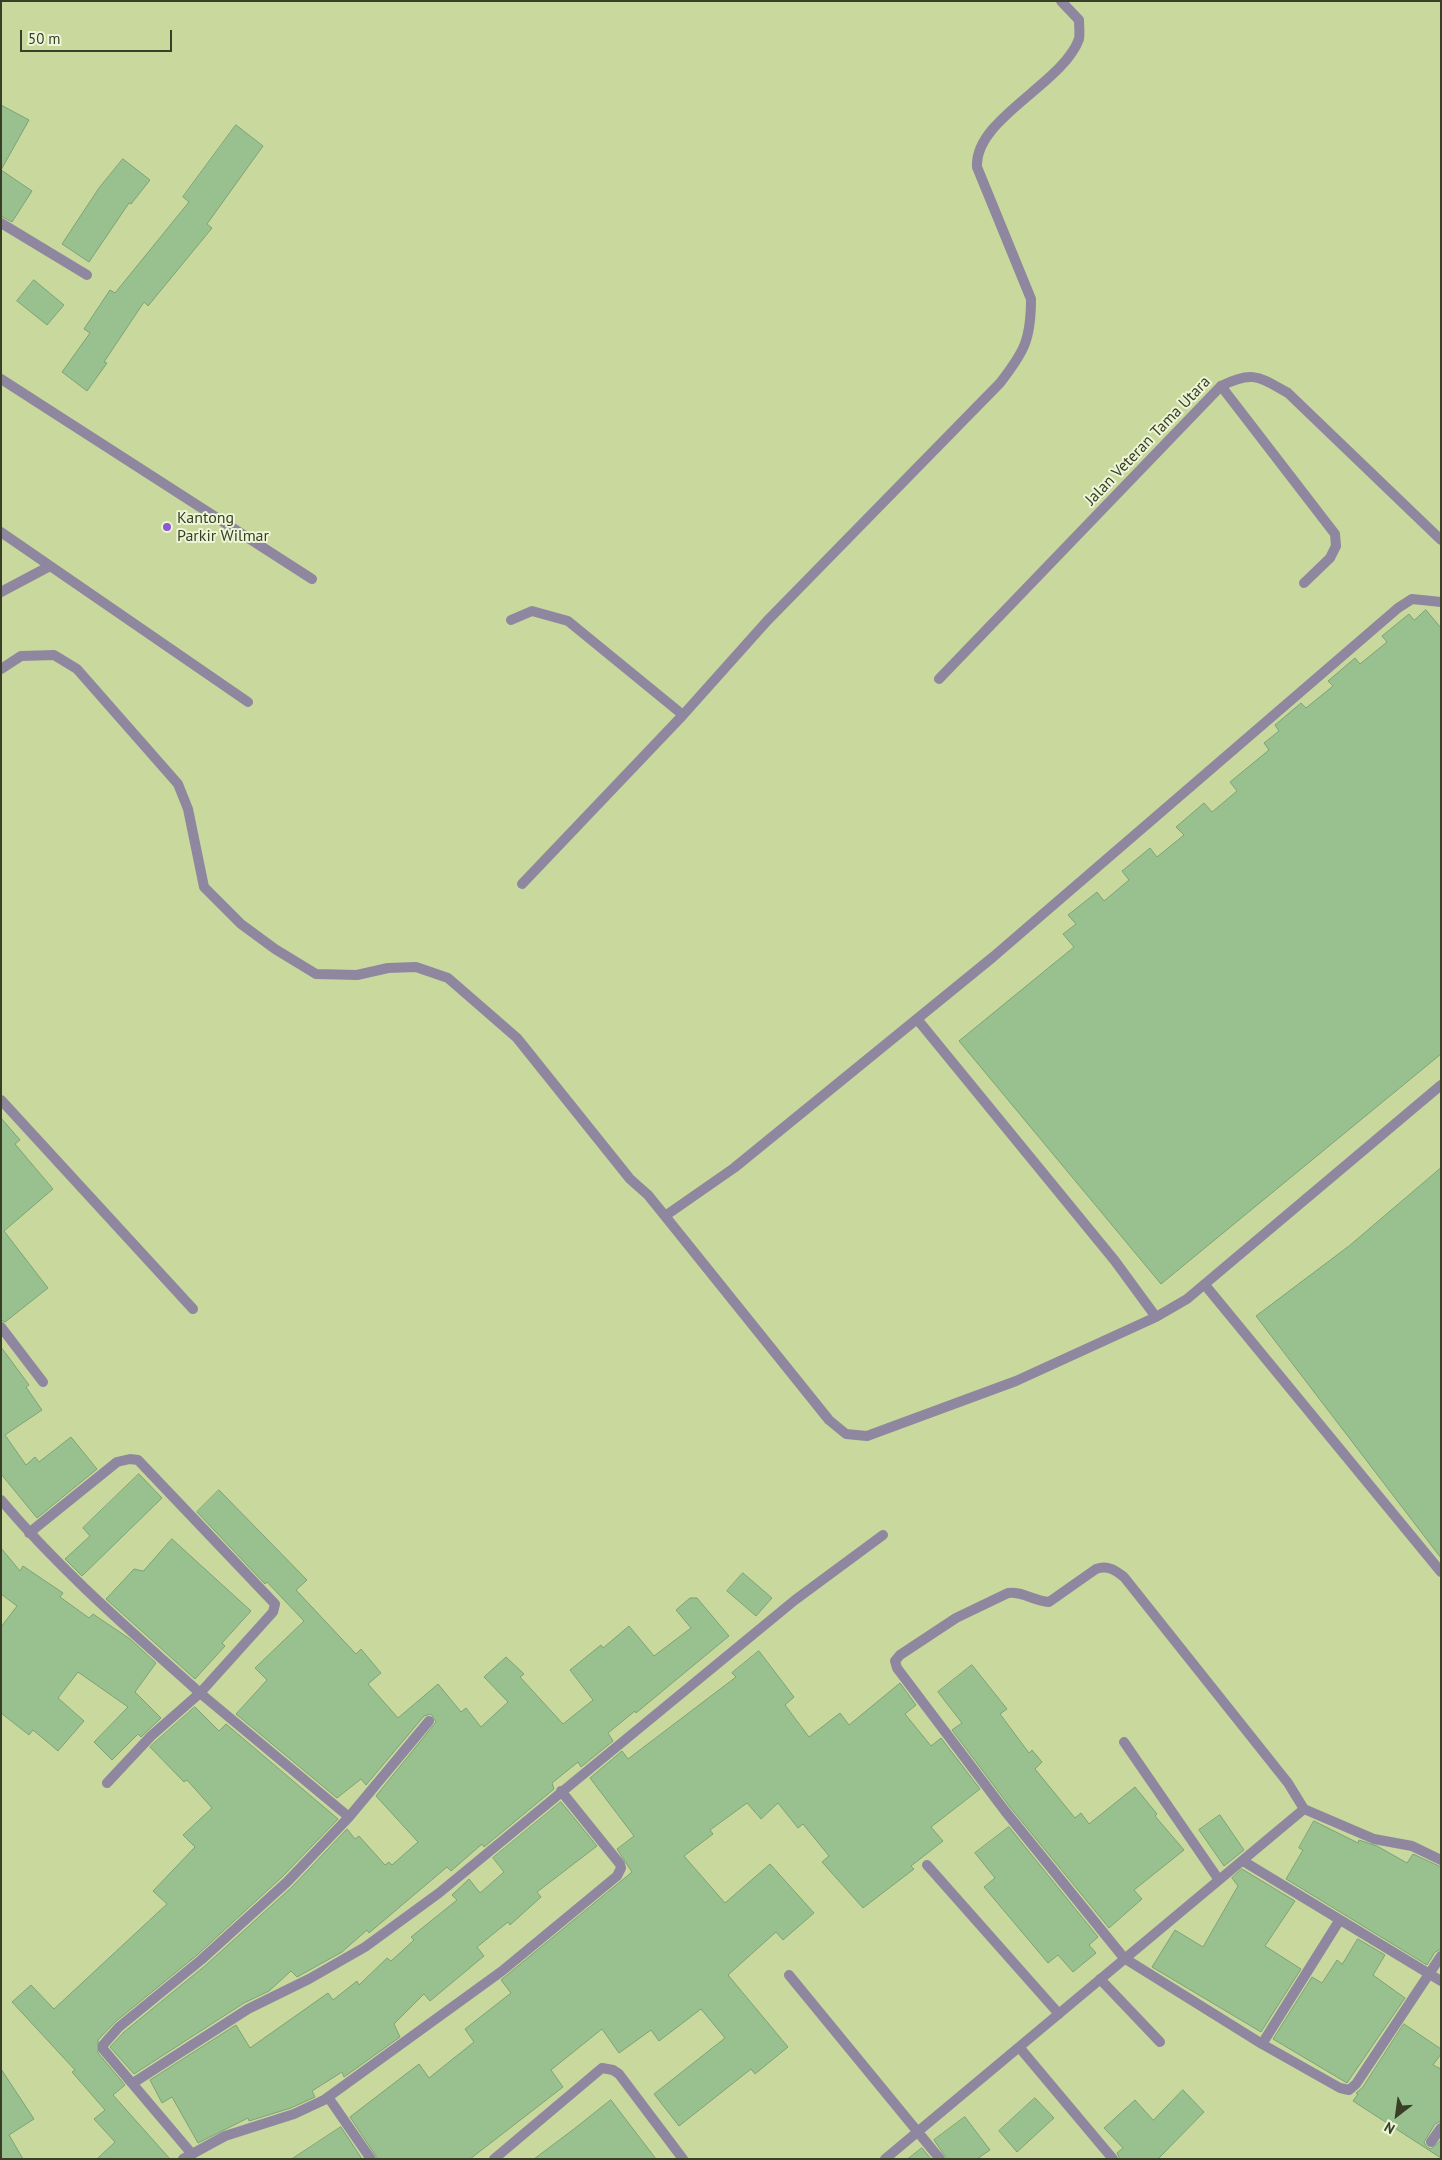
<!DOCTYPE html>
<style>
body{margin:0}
#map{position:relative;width:1442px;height:2160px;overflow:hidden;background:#c9d89d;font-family:"PT Sans",sans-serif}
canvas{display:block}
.frame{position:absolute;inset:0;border:2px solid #393f26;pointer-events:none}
.north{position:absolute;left:1372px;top:2090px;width:50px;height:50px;-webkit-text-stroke:4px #edf5d7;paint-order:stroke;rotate:210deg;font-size:14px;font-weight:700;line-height:20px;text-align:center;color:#393f26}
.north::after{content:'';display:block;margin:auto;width:18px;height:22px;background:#393f26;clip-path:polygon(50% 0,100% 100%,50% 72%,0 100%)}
.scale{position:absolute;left:20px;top:30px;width:152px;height:22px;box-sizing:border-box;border:2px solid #393f26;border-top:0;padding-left:6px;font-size:15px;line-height:18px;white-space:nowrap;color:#393f26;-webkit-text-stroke:4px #edf5d7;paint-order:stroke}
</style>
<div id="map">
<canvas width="1442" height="2160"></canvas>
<div class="frame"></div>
<div class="north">N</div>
<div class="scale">50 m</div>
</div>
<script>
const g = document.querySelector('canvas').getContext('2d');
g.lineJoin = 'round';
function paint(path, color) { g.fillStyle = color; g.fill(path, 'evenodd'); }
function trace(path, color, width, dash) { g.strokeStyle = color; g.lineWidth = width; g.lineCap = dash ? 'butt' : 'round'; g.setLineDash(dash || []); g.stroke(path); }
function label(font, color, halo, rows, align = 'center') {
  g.font = font + ' "PT Sans",sans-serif'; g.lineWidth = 4; g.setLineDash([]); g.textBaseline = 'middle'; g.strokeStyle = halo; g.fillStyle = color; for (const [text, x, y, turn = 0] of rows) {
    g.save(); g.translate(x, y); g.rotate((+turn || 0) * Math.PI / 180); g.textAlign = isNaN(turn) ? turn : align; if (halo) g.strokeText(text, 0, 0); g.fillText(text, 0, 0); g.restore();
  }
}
const building = new Path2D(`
 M1,105L29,120L1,170Z
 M236,125L263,146L207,224L212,228L148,306L144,302L104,362L107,363L87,391L62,372L90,333L84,329L110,290L115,293L189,202L183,197Z
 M123,159L150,180L131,204L129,203L89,262L62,244L99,188Z
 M1,170L32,191L12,222L1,216Z
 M34,280L64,305L47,325L17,301Z
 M1426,610L1441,628V1054L1161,1284L959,1041L1074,947L1063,934L1076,924L1068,915L1097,892L1104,901L1129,880L1122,871L1150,848L1157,857L1184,835L1176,827L1204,803L1212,812L1237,791L1230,782L1269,750L1264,743L1279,731L1275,725L1301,703L1306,708L1333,686L1328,681L1355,658L1360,664L1387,642L1382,636L1409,614L1414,620Z
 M1,1118L20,1140L15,1144L53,1189L4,1231L48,1288L5,1322L1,1320Z
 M1441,1168V1558L1256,1316L1349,1246Z
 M1,1347L29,1385L26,1387L42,1410L5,1435L26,1465L35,1457L39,1462L71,1437L97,1469L37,1518L1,1474Z
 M139,1474L162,1498L82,1576L65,1559L90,1536L83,1528Z
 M219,1490L307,1580L296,1590L356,1654L361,1649L381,1673L368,1684L398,1718L438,1684L461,1712L466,1708L481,1727L508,1702L484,1677L506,1657L524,1674L520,1677L563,1724L593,1700L570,1670L601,1645L603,1648L629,1626L654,1656L691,1628L676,1610L690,1598H697L729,1636L636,1713L635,1711L608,1733L613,1741L581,1767L578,1762L552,1783L554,1789L484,1847L482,1844L451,1871L447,1867L369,1933L367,1930L342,1952L297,1977L291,1971L269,1991L244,2003L134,2074L110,2047L124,2032L206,1965L292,1887L347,1829L355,1839L359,1836L385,1865L389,1862L392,1865L418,1842L376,1796L436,1722L431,1714L424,1716L366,1785L361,1779L337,1798L236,1714L267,1680L255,1668L304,1621L267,1582L265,1584L197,1512Z
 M172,1539L251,1611L222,1643L225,1646L195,1679L106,1599L134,1569L143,1571Z
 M1,1548L20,1571L23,1566L63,1593L60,1597L89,1618L93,1614L130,1639L156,1663L135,1692L161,1718L141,1737L138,1734L112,1760L94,1742L128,1707L78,1672L58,1698L84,1721L58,1751L33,1730L29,1735L1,1713V1627L17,1606L1,1594Z
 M743,1573L772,1598L756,1616L727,1591Z
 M759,1651L794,1697L785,1705L809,1737L840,1713L849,1725L900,1683L916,1705L905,1714L931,1746L941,1738L980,1789L931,1827L943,1841L911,1866L914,1869L863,1908L822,1862L829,1856L803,1824L798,1828L778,1803L761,1819L747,1803L710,1830L713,1834L684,1856L725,1903L770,1864L814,1913L783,1940L776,1932L728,1975L788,2047L755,2074L751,2069L679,2126L654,2094L725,2038L701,2009L659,2041L651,2030L619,2053L602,2029L551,2070L563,2087L470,2159H378L350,2117L419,2064L429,2078L474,2042L465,2029L511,1993L501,1980L632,1872L617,1849L634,1836L590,1778L622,1751L628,1759L736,1677L732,1673Z
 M972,1665L1007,1709L1000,1714L1029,1753L1032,1750L1042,1762L1035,1769L1075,1818L1081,1813L1089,1824L1135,1787L1157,1814L1155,1816L1184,1850L1134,1890L1142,1899L1109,1928L1010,1807L952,1730L962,1723L938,1692Z
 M195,1707L219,1731L226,1724L338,1819L282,1877L197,1955L115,2022L98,2040V2053L125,2085L113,2095L170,2159H97L115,2142L94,2119L105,2110L72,2072L75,2070L12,2002L31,1985L54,2009L167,1904L153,1891L195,1847L183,1835L212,1808L187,1780L184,1782L150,1747Z
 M561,1802L597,1846L537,1892L541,1897L510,1925L508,1922L477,1947L484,1956L430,2001L424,1994L394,2024L400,2037L344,2077L342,2072L312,2091L315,2097L291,2108L249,2121L248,2118L198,2143L172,2097L162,2103L150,2080L236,2025L250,2048L328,1993L333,2000L357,1981L359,1985L387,1958L391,1961L414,1940L411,1937L457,1900L452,1895L469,1879L480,1893L504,1872L493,1858Z
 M1220,1815L1244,1850L1224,1866L1199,1830Z
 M1314,1821L1358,1843L1359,1840L1377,1846L1407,1863L1413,1854L1441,1867V1949L1435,1952L1427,1965L1286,1879L1303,1850L1299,1848Z
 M1009,1827L1098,1937L1089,1945L1096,1953L1073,1972L1058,1955L1048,1963L984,1887L995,1878L975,1853Z
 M1242,1869L1295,1901L1265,1946L1301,1969L1261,2032L1152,1967L1175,1930L1203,1947L1238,1886L1232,1878Z
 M1358,1939L1385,1955L1373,1975L1405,1998L1347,2083L1273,2039L1312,1977L1322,1983L1337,1960L1342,1964Z
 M1404,2024L1441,2049V2054L1433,2065L1441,2069V2121L1435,2124L1424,2142L1427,2147L1431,2149L1441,2140V2158L1353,2101L1358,2094L1356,2093L1362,2088Z
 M1,2069L34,2119L9,2135L23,2159H1Z
 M1183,2090L1204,2112L1158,2159H1120L1117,2153L1123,2148L1104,2128L1135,2100L1153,2120Z
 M1035,2098L1054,2118L1017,2152L999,2131Z
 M611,2100L656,2159H534L574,2129Z
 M965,2117L990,2150L977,2159H947L934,2140Z
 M341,2127L362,2159H292Z
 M922,2148L931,2159H908Z`);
const service = new Path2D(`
 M1,379L312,579
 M1221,386L1335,534L1336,546L1330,558L1304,583
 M1,532L248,702
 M1,592L50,566
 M511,620L532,611L568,621L683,715
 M1,669L21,656L54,655L77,669L178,784L188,809L204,887L241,924L275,949L316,974L357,975L388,968L416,967L448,978L517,1038L630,1179L648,1195L665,1216L734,1168L993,957L1398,608L1412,599L1441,602
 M522,884L683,715L767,621L1000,383C1024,352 1031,340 1031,299L977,167C974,119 1063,84 1079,39C1080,34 1079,26 1079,20L1061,1
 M917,1019L1115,1261L1156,1317L1187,1299L1441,1085
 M665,1216L829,1420L846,1434L867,1436L1016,1381L1156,1317
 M1205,1285L1441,1572
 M1100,1979L1160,2042`);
const minor = new Path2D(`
 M1,223L87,275
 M939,679L1221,386C1253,370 1259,377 1288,393L1441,540
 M1,1100L193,1309
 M1,1327L43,1382
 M1,1500C61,1571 131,1631 200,1693L151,1736L107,1783
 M29,1533L117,1462L130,1459L138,1460L275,1604L273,1612L200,1693L349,1817
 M1124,1742L1219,1880
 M1304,1809L1374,1839L1412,1846L1441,1860
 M1243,1861L1441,1981
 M927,1865L1059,2014
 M789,1975L940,2159
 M1262,2044L1340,2088L1349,2090L1356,2084L1441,1956
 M1019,2047L1113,2159
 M133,2083L248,2009L309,1979L365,1947L439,1893L795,1600L883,1535
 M328,2097L371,2159
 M1431,2142L1441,2128
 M192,2154L103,2049V2045L119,2027L201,1960L287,1882L349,1817L429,1721
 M183,2159L225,2136L294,2114L324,2100L502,1971L617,1876L621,1868L620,1864L561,1791
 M494,2159L602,2068L613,2070L619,2074L683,2159
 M885,2159L1304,1809L1288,1783L1124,1577C1115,1570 1108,1565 1096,1569L1049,1602C1034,1601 1022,1591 1008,1593L956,1618L900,1655L895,1661L897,1668L1005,1811L1124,1958L1262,2044L1339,1921`);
const markers = [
 [167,527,5,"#8a58d1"]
];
const streetNames = [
 ["Jalan Veteran Tama Utara",1148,441,-46]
];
const poiNames = [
 ["Kantong",177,518],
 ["Parkir Wilmar",177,536]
];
paint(building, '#99c18f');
trace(building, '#7ca373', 1);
trace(service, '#8f879f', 10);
trace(minor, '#8f879f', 10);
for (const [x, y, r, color] of markers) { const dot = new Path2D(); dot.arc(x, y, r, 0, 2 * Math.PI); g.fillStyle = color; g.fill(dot); trace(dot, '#edf5d7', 2); }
label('16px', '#393f26', '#edf5d7', streetNames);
label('16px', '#393f26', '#edf5d7', poiNames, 'left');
</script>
